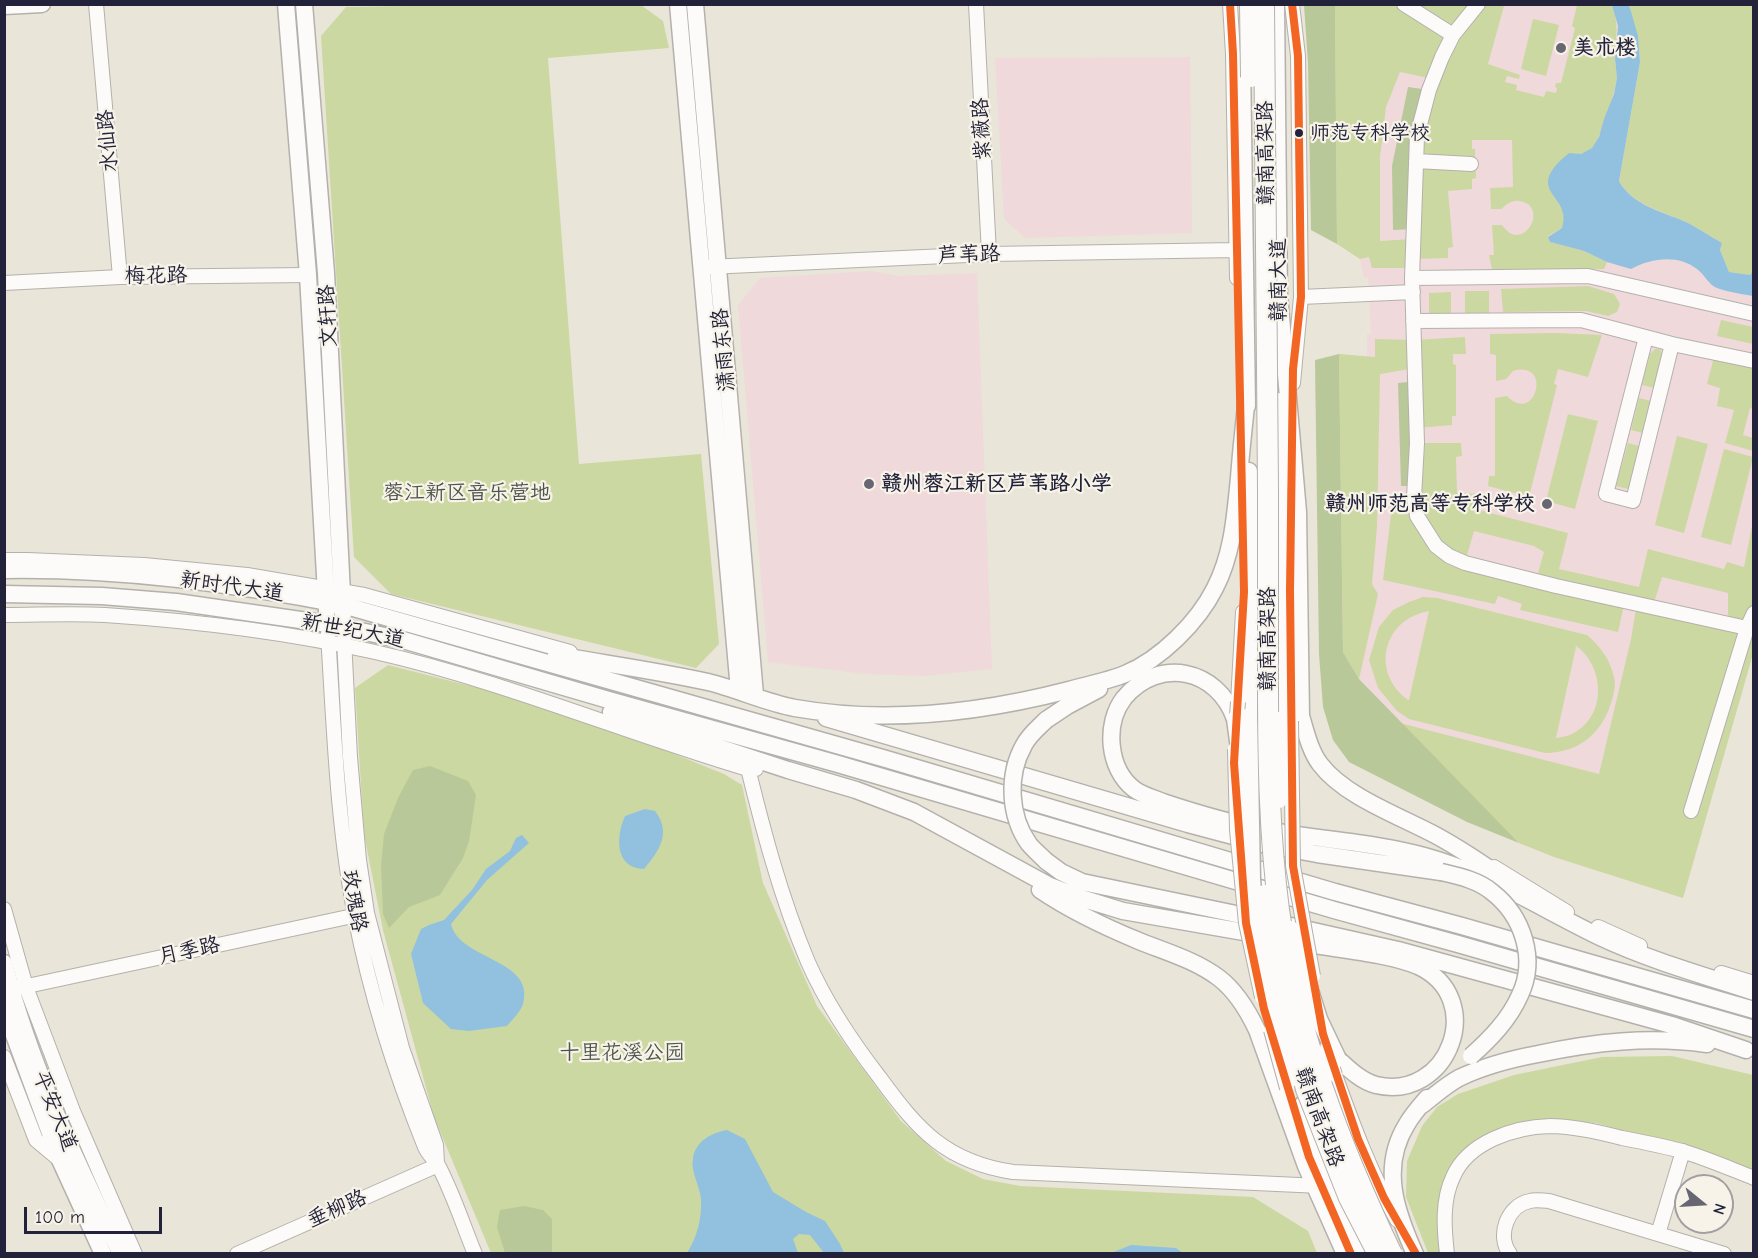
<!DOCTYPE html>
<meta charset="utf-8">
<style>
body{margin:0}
#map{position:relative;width:1758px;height:1258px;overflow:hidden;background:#eae5d9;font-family:"Comic Neue",sans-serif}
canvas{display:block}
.frame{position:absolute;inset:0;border:6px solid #22223b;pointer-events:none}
.north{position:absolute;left:1674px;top:1174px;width:60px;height:60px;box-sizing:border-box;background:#f7f3e8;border:2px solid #a29fa3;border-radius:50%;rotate:108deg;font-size:16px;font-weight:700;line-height:24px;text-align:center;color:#22223b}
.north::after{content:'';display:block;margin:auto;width:21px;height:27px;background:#686672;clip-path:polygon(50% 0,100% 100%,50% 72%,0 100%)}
.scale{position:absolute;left:24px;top:1207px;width:138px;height:27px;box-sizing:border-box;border:3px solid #22223b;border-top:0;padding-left:8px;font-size:18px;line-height:21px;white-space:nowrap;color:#22223b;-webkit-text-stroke:4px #f7f3e8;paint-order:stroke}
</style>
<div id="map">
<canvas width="1758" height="1258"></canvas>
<div class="frame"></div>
<div class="north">N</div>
<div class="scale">100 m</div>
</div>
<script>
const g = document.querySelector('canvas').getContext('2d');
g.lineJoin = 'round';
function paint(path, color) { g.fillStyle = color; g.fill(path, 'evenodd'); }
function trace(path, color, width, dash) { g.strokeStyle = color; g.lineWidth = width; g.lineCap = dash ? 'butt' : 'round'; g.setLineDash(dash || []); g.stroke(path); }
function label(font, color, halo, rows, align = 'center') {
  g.font = font + ' "Comic Neue","LXGW WenKai TC",sans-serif'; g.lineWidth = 4.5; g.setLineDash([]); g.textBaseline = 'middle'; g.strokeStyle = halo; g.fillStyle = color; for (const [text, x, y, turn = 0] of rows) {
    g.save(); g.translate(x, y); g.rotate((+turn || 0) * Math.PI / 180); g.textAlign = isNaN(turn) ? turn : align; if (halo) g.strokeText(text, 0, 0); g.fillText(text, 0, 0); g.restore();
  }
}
const built = new Path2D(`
 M1335,5H1753V654L1683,898L1554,857L1519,843L1359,679L1343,652L1339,354L1367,357V334H1371L1368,277L1364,278L1360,259L1337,244Z
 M1190,57L1192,233L1025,238L1004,219L995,58Z
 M871,271L898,276L977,273L992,669L924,676L865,674L768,662L738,305L760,278Z`);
const green = new Path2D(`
 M1746,4L1753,5V271L1750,275L1729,272L1720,250L1722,243C1711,237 1701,230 1690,224C1666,212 1633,206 1619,181L1640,62L1638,36L1628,5Z
 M465,5H641L663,21L669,48L548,58L579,464L701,454L719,644L696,668L391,594L354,557L321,36L346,7Z
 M1335,5H1510L1509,6H1504L1488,64L1520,75L1519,79L1507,76L1505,82L1517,85L1516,90L1544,97L1546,91L1556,93L1557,88L1555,87L1556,83H1561L1575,28L1572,26L1577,5H1612C1620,26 1615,38 1615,59C1615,65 1617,71 1617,78C1616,89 1600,140 1593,147C1590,150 1585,152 1581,154L1564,211L1565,220L1562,228L1548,236L1550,242L1584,251L1607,262L1604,269H1492L1489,255H1494L1492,225H1502C1523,256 1551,205 1519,201C1512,200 1506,204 1502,209H1491L1490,188L1513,187L1512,140H1472V149H1475L1476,178L1472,179V189L1448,191L1453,247L1448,248V258L1413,259V268H1372L1369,257L1360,259L1337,244ZM1400,72L1433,79L1417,136L1413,239L1380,241V157L1386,107Z
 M1533,19L1559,25L1546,76L1521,69Z
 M1588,286L1614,294L1620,304L1617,312L1608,316L1586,311L1503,312L1501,289Z
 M1465,291H1489V314H1465Z
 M1451,292V314L1429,315V293Z
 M1721,320L1753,327V344L1717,336Z
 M1556,333L1602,335L1588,377L1558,369L1554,384L1557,385L1529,497L1488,486L1489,476H1495V398L1507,396C1536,426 1553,359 1513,371L1506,379L1496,381V355L1490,354V334Z
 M1465,337L1466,354H1453V364L1456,365V416H1452V425L1417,428L1416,368L1380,374L1377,527L1372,584L1378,594L1359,679L1343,652L1339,354L1375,357V339L1414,340Z
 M1655,349H1660L1663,357L1655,388L1642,385L1650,354Z
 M1715,353L1753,361V409L1750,408L1743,435L1753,438V451L1725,443L1734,410L1717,406L1720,388L1707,384Z
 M1639,398L1651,401L1643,433L1631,430Z
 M1568,414L1598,421L1575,509L1546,501Z
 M1677,436L1708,444L1684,533L1655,525Z
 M1417,443H1461L1462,456L1456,457L1457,493L1479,494L1475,509L1568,533L1559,569L1639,587L1648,549L1724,569L1727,562L1744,567L1753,521V654L1683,898L1554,857L1519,843L1400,723L1599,774L1631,639L1637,603L1625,600L1618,632L1520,610L1522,604L1498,596L1495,604L1383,580L1393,499L1414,496ZM1474,531L1534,546L1544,552L1536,580L1465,562ZM1662,577L1728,593V623L1653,606Z
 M1628,443L1639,446L1628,489L1616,486Z
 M1724,449L1753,457L1731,545L1701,537Z
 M1423,597L1437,598L1587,635C1600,646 1610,659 1614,677C1616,684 1614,693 1612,700C1603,732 1580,753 1545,753L1409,719L1397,711L1378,688L1369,660L1379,627L1393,610L1409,602ZM1429,611L1409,700H1408C1370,672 1383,619 1429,611ZM1575,645C1604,665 1608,714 1574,733C1569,736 1562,737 1556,738L1576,647Z
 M388,665L565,710L724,774L742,785L763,883L817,1006L901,1121L946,1161L983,1179L1020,1186L1253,1197L1308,1231L1317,1253H491L434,1117L383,930L364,834L355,688Z
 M1672,1056L1753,1075V1171L1712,1155L1596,1123L1569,1121L1480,1141L1457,1158L1447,1182L1443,1253H1428L1406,1197L1407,1161L1422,1126L1437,1107L1458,1094L1514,1075L1602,1057Z`);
const forest = new Path2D(`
 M1304,5H1335L1337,244L1311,230L1308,63Z
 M1408,87L1429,90L1417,136L1414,229L1393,230L1392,166Z
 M1339,354L1343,652L1359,679L1519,843L1467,822L1349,762L1333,740L1323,707L1319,654L1315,360Z
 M1417,381L1414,486H1401L1398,383Z
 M430,766L468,781L476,795L469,841L463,858L440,895L409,907L389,928L383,914L381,865L384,834L398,798L413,770Z
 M524,1206L543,1210L552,1219V1253H505L497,1227L500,1210Z`);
const water = new Path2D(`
 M1612,5H1628L1630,8L1638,36L1640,62L1619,181C1633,207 1666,212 1690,224C1701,230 1711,237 1722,243L1720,250L1729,272L1750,275L1753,271V296C1742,294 1728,292 1717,288C1710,286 1704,274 1697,269C1678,254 1651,258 1631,269L1607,262L1584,251L1550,242L1548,237L1562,228C1574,194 1520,193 1569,153L1581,154L1592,148L1599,137L1604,119L1614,94L1617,78L1615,59L1618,26Z
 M645,809L655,811C672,833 659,851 644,869C614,868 616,836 625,816Z
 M522,835L529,843L487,880L451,924C459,960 536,959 523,1004C521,1011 512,1020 507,1026L469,1031L451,1029L423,1003L411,954L421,929L429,925L444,920L472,890L486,869L510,851L516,838Z
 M727,1130L745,1139L773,1192L806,1212L825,1221L840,1244L844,1253H824L810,1235L799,1234L793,1239L798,1253H687C697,1237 702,1219 701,1199C700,1186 690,1171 693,1158C696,1140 712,1133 727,1130Z
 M1131,1245L1176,1248L1183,1253H1111Z`);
const minor = new Path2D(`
 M96,4L120,277
 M976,4L989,254
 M1230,4L1233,54L1237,278
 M1292,4L1298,56L1301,297L1293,383
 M1404,4L1453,35
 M1478,4L1453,35L1442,57L1429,90L1417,136L1412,278L1417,443L1414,497L1417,516L1436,546L1449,556L1465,563L1556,586L1747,628L1754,613
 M1416,161L1471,164
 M708,267L989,254L1236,250
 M1412,278L1588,276L1754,314
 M4,283L120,277L308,275
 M1301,297L1413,292
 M1413,321L1581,320L1672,344L1754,361
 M1646,337L1606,494L1633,501L1672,344
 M1291,549V721
 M4,560H27L144,565L247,575L364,595L570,652
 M4,615C38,615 71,613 105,615C195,621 287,632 375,652C503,681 623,732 748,769H756
 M328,634C334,728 337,823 355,916C370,993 395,1073 425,1147C428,1154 434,1159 438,1165C453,1193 463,1225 475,1254
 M344,639L350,757L359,860L367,913L402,1048L436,1145L437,1163
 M1238,702L1243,612
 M745,756C762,826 780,896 808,962C826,1003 853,1043 880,1078C918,1130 946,1162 1013,1172L1321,1186
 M1691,811L1747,628
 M1494,867L1567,912
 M4,909L26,987L73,1111L135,1254
 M1598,927L1640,946
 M1721,973L1754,983
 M18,988L362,914
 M4,1057L36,1140L60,1160
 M1335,1075C1353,1125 1371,1174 1397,1220
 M1658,1234L1683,1151
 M237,1254L438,1165
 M1447,1254C1444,1228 1442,1200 1453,1177C1468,1142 1514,1127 1550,1126C1574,1126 1599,1132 1622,1138C1643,1142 1664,1146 1685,1152C1708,1159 1731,1169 1754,1178
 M1510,1254C1496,1235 1508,1205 1530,1201C1536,1199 1543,1201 1549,1201L1724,1254`);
const major = new Path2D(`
 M286,4L308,275L327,611
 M304,4L326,273L343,614
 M678,4L739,690
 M695,4L755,695
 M1276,4L1279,304
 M4,6L42,4
 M1242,60L1247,406
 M1279,294L1298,512L1301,716C1306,732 1310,751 1320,764C1345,797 1400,816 1437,836C1459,848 1480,862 1500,876
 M1249,471L1251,593L1249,716
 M4,570C118,568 231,583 343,605L886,759L1335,892L1462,926L1754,1010
 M4,594L102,596L176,602L328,624L403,640L605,699L838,764L1334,910L1458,944L1754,1029
 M556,655C607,664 658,671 708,682C737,689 767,703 795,708C886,724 980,713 1069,690C1087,685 1108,681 1125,674C1161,659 1198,622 1215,588C1233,553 1235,516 1239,478C1241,451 1244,424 1247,397
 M611,712L788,770L856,790L914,812L1050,886L1084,899L1123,911L1261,935
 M826,718L1188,824L1267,845L1317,854L1441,872
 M1235,719C1218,669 1159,656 1124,698C1104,724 1108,769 1134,789C1142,795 1153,798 1163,802C1196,813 1233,824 1268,830C1319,840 1373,842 1424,856C1487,873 1542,909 1600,937C1649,960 1702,975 1754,992
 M1046,720L1067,706L1099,689
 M1279,720L1280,401
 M1046,861L1061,872L1082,882L1260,919
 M1040,890C1071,911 1105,927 1139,941C1166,952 1195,960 1219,978C1236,991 1248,1011 1257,1030L1306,1166L1345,1254
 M1291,926L1398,950L1675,1026L1746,1050
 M1292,941C1329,949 1384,952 1418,966C1488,998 1449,1102 1376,1085C1361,1081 1349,1069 1338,1059
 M4,963C30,1065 75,1159 121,1254
 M4,1008L60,1160L103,1254
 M1303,1104L1322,1162L1362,1254
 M1422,1105C1434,1096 1446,1085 1459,1078C1484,1066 1511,1059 1538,1054C1594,1042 1649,1036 1707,1044
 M1415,1254C1396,1212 1380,1167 1407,1124C1412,1115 1420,1106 1427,1098`);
const minorBridge = new Path2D(`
 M1291,721L1293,866L1313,976
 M1236,729L1238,702
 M1235,749L1237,830L1246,923L1262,997
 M1271,1030L1287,1088
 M1327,1048L1335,1075`);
const majorBridge = new Path2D(`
 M1249,716L1252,879L1258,944L1273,1012L1294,1078
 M1235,719L1241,763
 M1279,800V720
 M1046,861C1040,855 1034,850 1029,844C1009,816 1007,775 1024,745C1029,735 1038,728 1046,720
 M1441,872C1458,876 1478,880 1492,892C1523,916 1537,959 1520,995C1509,1020 1490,1039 1471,1056
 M1291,929L1319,1019L1338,1059`);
const highwayBridge = new Path2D(`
 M1250,4L1251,77
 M1264,4C1266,166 1268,328 1268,489C1268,553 1268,617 1268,681C1268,758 1269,833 1279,910C1296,1030 1340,1145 1392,1254
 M1265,895L1270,951L1306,1089L1349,1198L1378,1254`);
const bus1 = new Path2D(`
 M1230,4L1233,54L1244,592L1234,763L1246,923L1264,1009L1309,1157L1351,1254
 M1292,4L1298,56L1301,297L1293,369L1290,590L1293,866L1323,1034L1358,1139L1384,1198L1416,1254`);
const markers = [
 [1561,48,6,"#686672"],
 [1299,133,5,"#22223b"],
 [869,484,6,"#686672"],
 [1547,504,6,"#686672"]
];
const busNames = [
 ["师范专科学校",1310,133]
];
const poiNames = [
 ["美术楼",1573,48],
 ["赣州蓉江新区芦苇路小学",881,484],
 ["赣州师范高等专科学校",1535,504,"right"]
];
const streetNames = [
 ["紫薇路",982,129,-93],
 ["水仙路",108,141,-95],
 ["赣南高架路",1266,153,-91],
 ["芦苇路",969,255,-2],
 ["梅花路",156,276,-1],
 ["赣南大道",1279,280,-90],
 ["文轩路",328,316,-93],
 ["潇雨东路",724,350,-95],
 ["新时代大道",232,587,8],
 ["新世纪大道",353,631,11],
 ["赣南高架路",1268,639,-90],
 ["玫瑰路",354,901,80],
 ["月季路",189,951,-12],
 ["平安大道",55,1111,68],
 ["赣南高架路",1319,1117,70],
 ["垂柳路",337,1209,-24]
];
const parkNames = [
 ["蓉江新区音乐营地",467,493],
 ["十里花溪公园",622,1053]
];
paint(built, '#f0d9da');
paint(green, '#ccd8a1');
paint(forest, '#b8c899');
paint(water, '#92c0df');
trace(minor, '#b4b1ac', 16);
trace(major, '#b4b1ac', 19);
trace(minor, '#fcfbf9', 14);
trace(major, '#fcfbf9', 16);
trace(minorBridge, '#b4b1ac', 16, []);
trace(majorBridge, '#b4b1ac', 19, []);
trace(highwayBridge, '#b4b1ac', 22, []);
trace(minorBridge, '#fcfbf9', 14);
trace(majorBridge, '#fcfbf9', 16);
trace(highwayBridge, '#fcfbf9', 20);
trace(bus1, '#f26522', 8);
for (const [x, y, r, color] of markers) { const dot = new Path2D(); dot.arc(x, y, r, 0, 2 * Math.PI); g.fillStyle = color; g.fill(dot); trace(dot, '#f7f3e8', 2); }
label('20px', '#22223b', '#f7f3e8', busNames, 'left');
label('bold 21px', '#22223b', '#f7f3e8', poiNames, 'left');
label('21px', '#22223b', '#f7f3e8', streetNames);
label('21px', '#4e564c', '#f7f3e8', parkNames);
</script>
